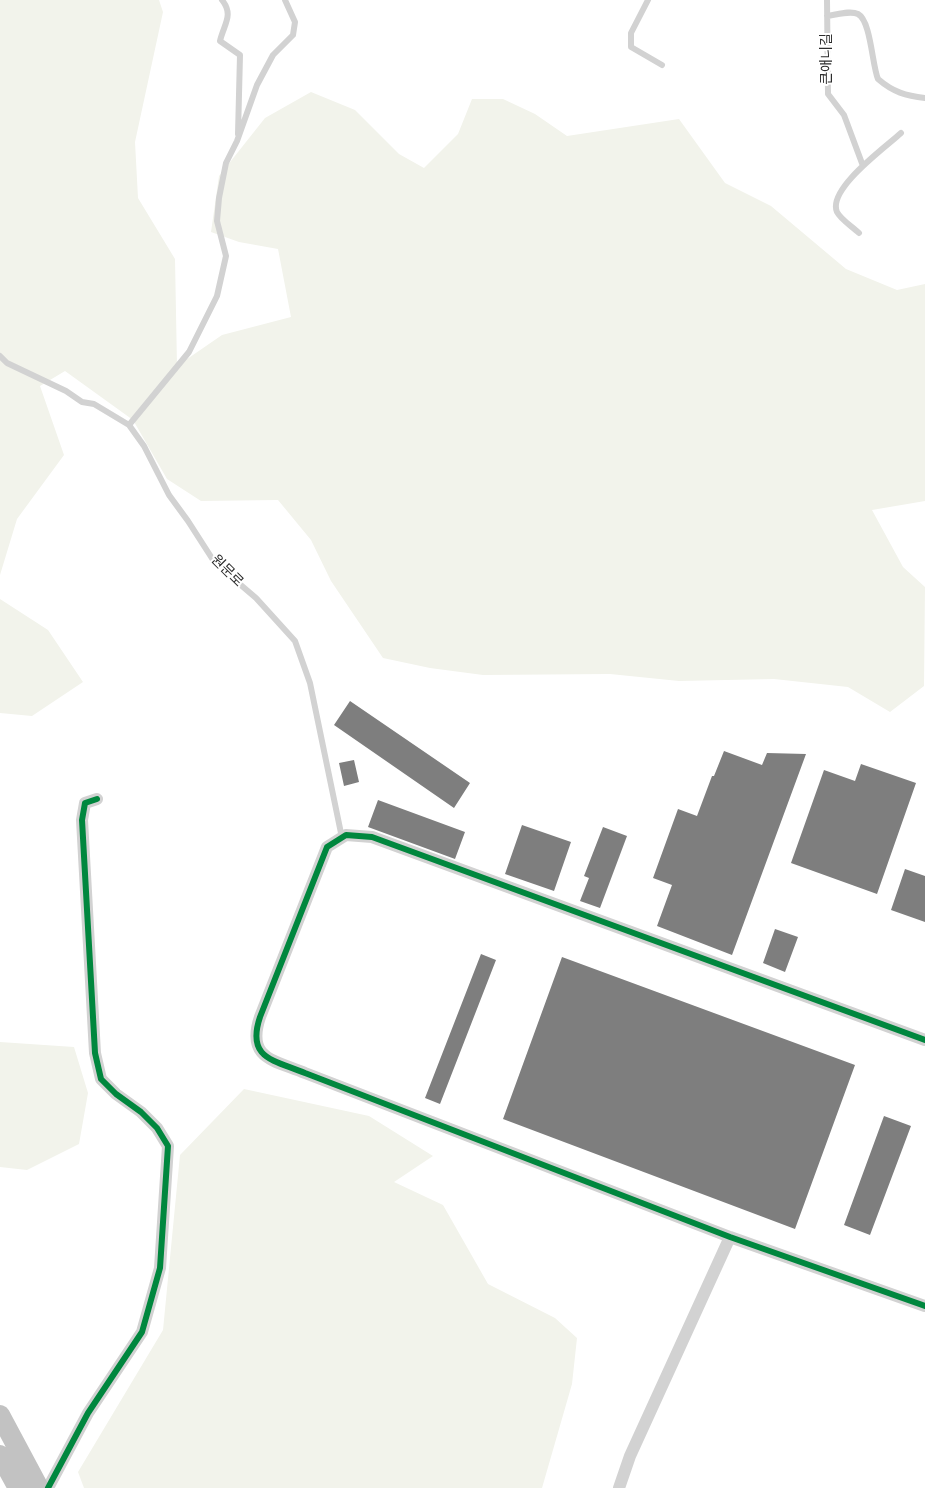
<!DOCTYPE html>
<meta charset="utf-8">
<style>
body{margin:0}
canvas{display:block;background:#fff}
</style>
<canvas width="925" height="1488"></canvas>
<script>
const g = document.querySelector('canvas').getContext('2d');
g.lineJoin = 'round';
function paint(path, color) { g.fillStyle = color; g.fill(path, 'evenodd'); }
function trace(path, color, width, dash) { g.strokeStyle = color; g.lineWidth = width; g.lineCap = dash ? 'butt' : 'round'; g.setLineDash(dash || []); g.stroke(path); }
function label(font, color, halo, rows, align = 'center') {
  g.font = font + ' "Noto Sans","Noto Sans KR",sans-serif'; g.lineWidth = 4; g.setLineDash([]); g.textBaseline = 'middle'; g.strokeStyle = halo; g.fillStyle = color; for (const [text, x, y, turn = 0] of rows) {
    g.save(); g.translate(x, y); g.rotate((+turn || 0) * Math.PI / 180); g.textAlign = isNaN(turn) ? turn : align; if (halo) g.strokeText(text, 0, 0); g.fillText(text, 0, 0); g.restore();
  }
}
const green = new Path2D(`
 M0,0H159L163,12L135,142L138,198L175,259L177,366L222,335L291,317L278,249L239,242L211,232L219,176L265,118L311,92L355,110L399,154L424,168L458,134L472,99H503L535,114L567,136L679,119L725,183L771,206L846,269L897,290L925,284V501L872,510L903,567L925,587L924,686L890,712L848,687L774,679L679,681L610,674L483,675L430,668L383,658L331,581L311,540L278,500L201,501L167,479L133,420L65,371L40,386L64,455L17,519L0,575Z
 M0,599L48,630L83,682L32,716L0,713Z
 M0,1042L74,1047L88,1093L79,1144L27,1170L0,1167Z
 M244,1089L369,1116L433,1156L394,1182L443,1205L488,1284L555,1318L577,1338L572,1384L542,1488H84L78,1472L163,1330L180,1155Z`);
const building = new Path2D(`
 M350,701L470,783L454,808L334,725Z
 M724,751L762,765L767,753L806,754L732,955L657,926L672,885L653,878L678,809L697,816L712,776H714Z
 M354,760L359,782L344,786L339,763Z
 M861,764L916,783L877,894L791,863L824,770L855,781Z
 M378,800L465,832L455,859L368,827Z
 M522,825L571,842L554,891L505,874Z
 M603,827L627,836L600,908L580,901L589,878L584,876Z
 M905,869L925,876V922L891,910Z
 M775,929L798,937L785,972L763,963Z
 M481,954L496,960L440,1104L425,1098Z
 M562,957L855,1065L795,1229L503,1119Z
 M884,1116L911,1126L870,1235L844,1225Z`);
const service = new Path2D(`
 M222,0C234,15 224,24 220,41L240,55L238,134
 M648,0L631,33V47L662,65
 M827,0L828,94L844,115L863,166
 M827,16C836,15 850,10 858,14C871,21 872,65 878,79C893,92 906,96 925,98
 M859,233C853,227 841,220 837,212C827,189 886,147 901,133
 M0,356L7,363L66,391L82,402L94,404L129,425L144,446L169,495L188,521L215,563L256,598L295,641L310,683L342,838
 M129,425L189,352L217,296L226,256L217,221L219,198L226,163L237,141L257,85L273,55L293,35L295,22L285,0`);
const minor = new Path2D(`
 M925,1040L372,837L346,835L327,847L260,1017C246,1059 274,1060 305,1073L730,1237L925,1306
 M48,1488L88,1413L142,1332L160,1268L168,1146L157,1128L141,1112L116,1094L101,1079L95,1053L82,820L85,803L97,799
 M619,1488L630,1456L730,1237`);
const trunk = new Path2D(`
 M0,1415L39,1488
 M0,1455L18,1488`);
const cycleway = new Path2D(`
 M925,1040L372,837L346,835L327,847L260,1017C246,1059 274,1060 305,1073L730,1237L925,1306
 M48,1488L88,1413L142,1332L160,1268L168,1146L157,1128L141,1112L116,1094L101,1079L95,1053L82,820L85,803L97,799`);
const streetNames = [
 ["큰애니길",827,59,-90],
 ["원문로",227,571,45]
];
paint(green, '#f2f3eb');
paint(building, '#7e7e7e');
trace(service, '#d2d2d2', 6);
trace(minor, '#d2d2d2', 12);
trace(trunk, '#c2c2c2', 20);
trace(cycleway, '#00873e', 6);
label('14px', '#2d2d2d', '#fff', streetNames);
</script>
